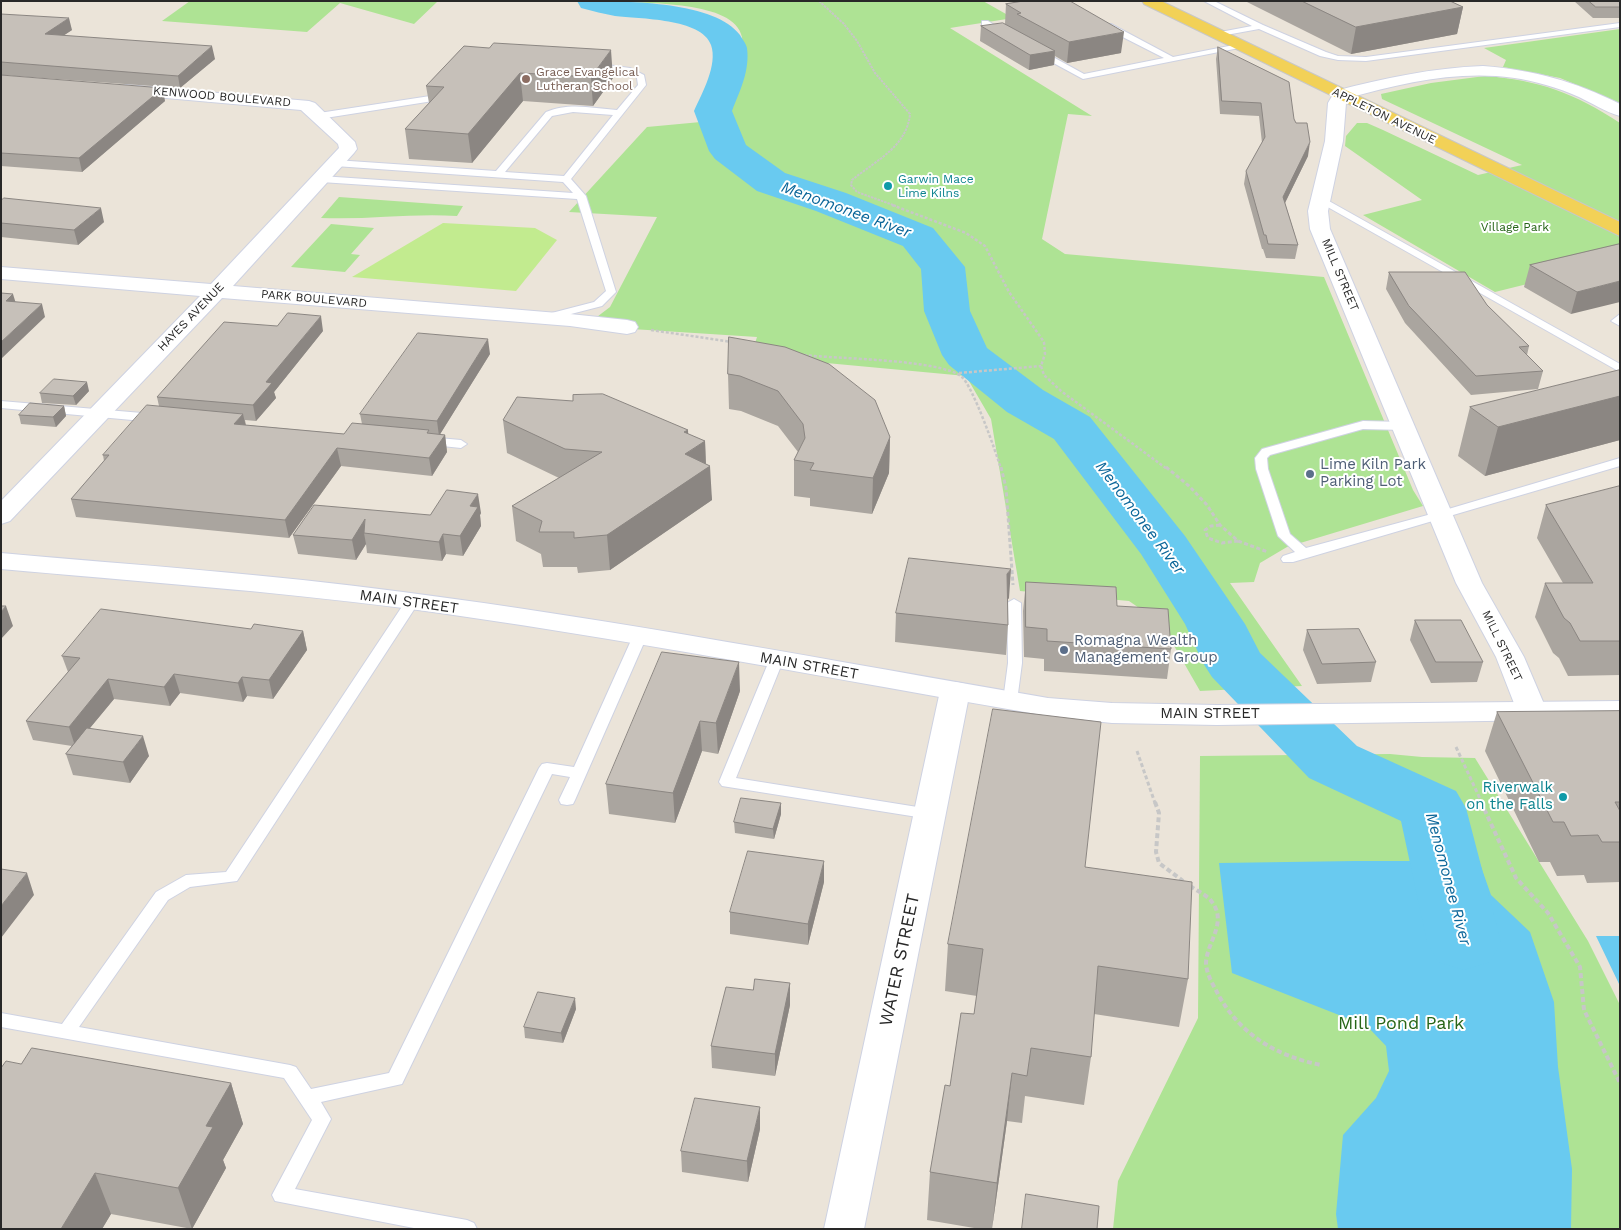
<!DOCTYPE html>
<style>
body{margin:0}
#map{position:relative;width:1621px;height:1230px;overflow:hidden;background:#ebe4d9;font-family:"Work Sans",sans-serif}
canvas{display:block}
.frame{position:absolute;inset:0;border:2px solid #282828;pointer-events:none}
</style>
<div id="map">
<canvas width="1621" height="1230"></canvas>
<div class="frame"></div>
</div>
<script>
const g = document.querySelector('canvas').getContext('2d');
g.lineJoin = 'round';
function paint(path, color) { g.fillStyle = color; g.fill(path, 'evenodd'); }
function trace(path, color, width, dash) { g.strokeStyle = color; g.lineWidth = width; g.lineCap = dash ? 'butt' : 'round'; g.setLineDash(dash || []); g.stroke(path); }
function label(font, color, halo, rows, align = 'center') {
  g.font = font + ' "Work Sans",sans-serif'; g.lineWidth = 4; g.setLineDash([]); g.textBaseline = 'middle'; g.strokeStyle = halo; g.fillStyle = color; for (const [text, x, y, turn = 0] of rows) {
    g.save(); g.translate(x, y); g.rotate((+turn || 0) * Math.PI / 180); g.textAlign = isNaN(turn) ? turn : align; if (halo) g.strokeText(text, 0, 0); g.fillText(text, 0, 0); g.restore();
  }
}
const green = new Path2D(`
 M190,1H438L414,24L340,3L307,32L162,21Z
 M614,1H983L1013,18L950,28L1092,116L1068,114L1042,239L1065,254L1324,277L1413,490L1423,506L1287,547L1260,563L1254,582L1230,583L1302,686L1200,691L1161,623L1129,601L1020,591L991,419L966,376L751,356L757,337L585,326L610,307L657,217L569,212L647,127L733,119L725,103C731,87 745,53 742,37C735,0 644,4 614,1Z
 M1620,29V103L1560,78L1503,67L1506,60L1484,48Z
 M1485,76C1539,80 1574,93 1620,123V261L1495,292L1363,215L1422,200L1345,146L1346,136L1357,123H1367L1383,130L1478,175L1522,165L1382,99L1381,94L1431,83Z
 M339,197L463,206L457,216C411,213 367,220 321,218Z
 M331,224L374,228L351,254L360,255L345,272L291,267Z
 M1390,754L1422,757L1475,758L1588,941L1620,1005V1229H1113L1118,1181L1198,1018L1200,756Z`);
const pitch = new Path2D(`
 M443,223L535,228L557,240L516,291L352,277Z`);
const water = new Path2D(`
 M1355,861H1479L1491,895L1530,932L1554,1002L1558,1067L1572,1169L1571,1229H1338L1336,1214L1343,1135L1376,1098L1389,1071L1386,1046L1367,1026L1232,973L1219,863Z
 M1596,936H1620V986Z`);
const river = new Path2D(`
 M577,1C621,1 714,0 740,35C742,39 746,43 747,48C750,71 740,90 732,111L746,145L785,173L846,193L933,228L965,267L970,311L987,348L1043,390L1090,417L1185,536L1245,624L1260,653L1357,746L1456,791L1466,808L1501,942L1490,962L1464,970L1438,962L1427,942L1401,821L1309,778L1212,677L1203,663L1185,624L1141,554L1054,439L1007,412L949,365L942,355L924,311L921,269L903,246L816,211L757,191L715,159L709,151L694,111C702,93 718,65 711,45C702,18 639,19 615,16C604,14 593,11 581,8Z`);
const pathFar3 = new Path2D(`
 M819,1L844,24L857,41L875,73L910,114C907,147 875,161 852,180L851,185L857,192L896,206`);
const pathFar2 = new Path2D(`
 M892,205L966,233L985,246L1009,292L1044,342L1045,354L1041,366L1044,375L1061,391L1167,469
 M651,330L732,342
 M804,355C836,359 941,359 962,377C973,387 996,452 1001,469
 M959,373L1041,366`);
const pathFar1 = new Path2D(`
 M1001,467L1006,488L1013,585
 M1166,467L1189,486L1207,505L1220,525L1238,541L1268,552
 M1220,525L1211,526L1205,530L1208,538L1222,543L1238,541
 M1456,747L1482,803
 M1137,751L1155,803`);
const path = new Path2D(`
 M1155,802L1159,813L1156,852L1159,863L1183,881
 M1481,802L1516,878L1548,913L1580,967L1584,1010L1620,1083
 M1190,886C1197,891 1207,895 1212,902C1228,923 1206,943 1206,964C1207,976 1214,986 1219,996C1242,1036 1277,1056 1321,1065`);
const service = new Path2D(`
 M1204,1H1214L1263,25L1326,52L1338,56L1366,57L1620,23V27L1366,61L1338,60L1320,56L1259,29L1215,37V33L1252,26Z
 M982,21H988L1009,34L1002,36L982,25Z
 M1105,24H1111L1173,57L1239,44L1243,46L1239,48L1083,79L1035,53L1042,51L1084,74L1164,58L1105,28Z
 M592,63L630,68L644,75L646,85L571,179L586,196L616,292L602,306L544,321L539,318L540,316L594,302L606,291L577,199L321,182L316,179L321,176L573,193L563,182L335,166L330,163L335,160L496,171L546,112C568,102 593,108 617,110L638,85L637,78L628,72L592,67ZM573,112L613,115L564,176L505,172L552,116Z
 M430,96L433,97V101L319,119L315,116L319,113Z
 M1320,196L1620,364V372L1317,201L1315,199Z
 M1620,314V326L1611,321Z
 M1,401L154,414L160,418L154,422L1,408Z
 M1363,421L1404,422L1410,426L1404,430L1363,429L1270,455L1267,458L1268,469L1290,534L1306,548L1435,513L1620,458V466L1293,562H1283L1281,559L1283,556L1295,552L1278,536L1256,469L1255,458L1262,449Z
 M427,437L461,440L467,444L461,448L423,444L421,441Z
 M412,598L419,602L237,881L190,887L168,900L79,1027L290,1065L296,1067L311,1089L389,1073L539,768L542,764L547,763L574,767L633,636L635,633H645L647,636L575,800L573,804L567,805L561,804L559,800L570,777L552,774L402,1084L321,1102L331,1119L295,1189L467,1220L474,1223L477,1229H419L275,1201L272,1195L312,1120L284,1078L1,1027V1013L62,1024L156,892L186,875L226,872L405,602Z
 M1014,599L1021,603L1022,663L1017,701L1015,704H1005L1003,701L1008,663L1007,603Z
 M776,657L781,658L783,661L736,778L930,809L936,810L938,814L936,818L930,819L722,786L719,782L769,661L771,658Z`);
const minor = new Path2D(`
 M1483,66C1534,70 1574,81 1620,104V116C1605,112 1592,103 1579,97C1568,92 1557,88 1546,85C1481,65 1412,80 1348,98L1346,103L1343,141L1328,211L1330,229L1482,583L1524,657L1547,711L1542,718L1532,720L1522,718L1517,711L1496,657L1456,583L1310,229L1308,211L1325,141L1328,103L1335,91C1384,78 1432,68 1483,66Z
 M127,85L309,101L315,103L355,142L357,149L354,153L233,286L570,314L627,320L635,322L638,327L635,332L627,334L570,326L222,298L10,521L1,524V501L200,296L1,279V267L211,284L339,148L338,144L301,110L121,94L119,90L121,86Z
 M955,682L965,684L970,691L864,1229H824L940,691L945,684Z`);
const secondary = new Path2D(`
 M1,553C135,565 270,574 403,592C619,620 833,661 1048,698L1112,703L1217,705L1620,701V719L1217,725L1112,723L1048,716C833,679 619,637 403,608C270,591 135,581 1,569Z`);
const primary = new Path2D(`
 M1142,1H1161L1620,222V236L1144,4Z`);
const wall = new Path2D(`
 M1023,1H1077H1070L1121,53L1067,63L1055,56L1054,65L1029,70L980,41L981,26L1005,24L1006,4Z
 M1245,1H1450L1463,7L1457,34L1351,54Z
 M1574,1H1620V18H1593Z
 M1,14L72,30L64,35L215,59L180,88L1,75Z
 M464,46L613,78L593,106L523,101L472,163L409,159L405,129L429,103L426,86Z
 M1218,47L1294,119L1308,156L1285,203L1298,245L1295,259L1266,258L1263,249H1262L1244,184L1246,171L1262,143L1259,116L1220,114L1216,59Z
 M1,75L165,101L82,172L1,166Z
 M1,201L104,222L78,245L1,237Z
 M1620,244L1571,314L1524,287L1530,265Z
 M1389,272L1487,305L1529,346L1527,355L1543,371L1538,389L1471,395L1405,323L1386,289Z
 M323,331L274,392L276,398L256,421L245,420L246,425L344,434L362,424L360,414L490,354L440,434L445,435L447,452L432,476L341,466L289,538L76,517L71,499L104,461L103,455L159,406L157,397Z
 M729,337L890,437L889,473L872,514L810,506V498L794,496V460L798,452L778,426L741,411L729,409L728,374Z
 M1620,370V440L1485,476L1458,456L1470,407Z
 M89,391L76,405L42,403L40,393Z
 M64,406L66,416L56,427L21,424L19,415Z
 M503,420L688,430V434L705,441L706,464L712,500L610,570L578,573L577,567H543L541,554L516,541L512,506L559,478L507,453Z
 M1620,486V675L1568,676L1559,658L1553,653L1535,617L1545,583H1563L1537,538L1546,505Z
 M481,513L480,515L481,526L463,556L446,554L442,561L367,553L366,544L356,560L298,554L293,535L430,515Z
 M1026,582L1117,606L1171,649L1167,679L1044,671V659L1024,657L1023,611Z
 M1009,598L1008,599V625L1006,655L895,642L896,613Z
 M1415,620L1483,662L1477,682L1431,683L1410,640Z
 M251,629L303,631L307,650L273,699L247,696L243,702L180,693L170,706L114,699L90,728L149,756L130,783L73,775L66,754L72,746L33,740L26,721L68,672L62,656Z
 M1307,630L1376,662L1371,682L1317,684L1303,650Z
 M740,691L718,754L702,751L675,823L609,814L606,784Z
 M1620,711V882L1587,883L1584,875L1557,876L1550,862H1539L1485,751L1497,712Z
 M781,803V814L774,839L735,833L734,822Z
 M1085,867L1188,979L1179,1027L1094,1014L1091,1057L1084,1105L1025,1096L1022,1123L1007,1121L992,1229H980L927,1220L930,1172L950,1086L974,1014L977,996L945,991L948,944Z
 M824,882L808,945L730,934V912Z
 M790,983V1005L775,1076L712,1068L711,1046L753,990Z
 M576,1009L563,1043L525,1038L524,1027Z
 M21,1064L231,1083L243,1124L223,1160L226,1168L192,1229L111,1214L102,1229H1Z
 M760,1129L748,1182L682,1172L681,1151Z`);
const shadedWall = new Path2D(`
 M1463,7L1457,34L1351,54L1356,27Z
 M69,18L72,30L48,46L45,34Z
 M1124,32L1121,53L1067,63L1069,42Z
 M212,46L215,59L180,88L178,76Z
 M611,50L613,78L593,106L591,77Z
 M1055,51L1054,65L1029,70L1030,55Z
 M520,73L523,101L472,163L468,134Z
 M163,88L165,101L82,172L79,158Z
 M1310,142L1308,156L1281,211L1283,197Z
 M101,208L104,222L78,245L74,230Z
 M1620,281V302L1571,314L1577,292Z
 M13,294L17,307L6,301Z
 M42,304L45,317L1,359V342Z
 M321,316L323,331L274,392L276,398L256,421L253,405L266,382Z
 M488,339L490,354L439,436L437,421Z
 M87,382L89,391L76,405L73,396Z
 M1620,396V440L1485,476L1498,427Z
 M64,406L66,416L56,427L53,417Z
 M243,414L247,431L234,424Z
 M688,430L689,452L705,441L706,468L710,466L712,500L610,570L607,535L684,432Z
 M445,435L447,452L432,476L429,458Z
 M890,437L889,473L872,514L873,478Z
 M337,448L341,466L289,538L285,520Z
 M478,494L481,513L480,515L481,526L463,556L460,536L470,506Z
 M365,519L364,533L366,544L356,560L352,540Z
 M443,534L446,554L442,561L439,542Z
 M1011,569L1009,598L1005,603L1007,574Z
 M6,606L13,626L1,639V612Z
 M303,631L307,650L273,699L269,680Z
 M739,662L740,691L718,754L716,723Z
 M174,674L180,693L170,706L164,687Z
 M242,677L247,696L243,702L238,683Z
 M108,679L114,699L75,746L69,727Z
 M700,721L702,751L675,823L673,793Z
 M143,736L149,756L130,783L123,762Z
 M781,803V814L774,839L773,829Z
 M824,861V882L808,945V924Z
 M27,873L34,895L1,938V906Z
 M790,983V1005L775,1076V1054Z
 M575,998L576,1009L563,1043L561,1033Z
 M1012,1073L1007,1121L992,1229L997,1183Z
 M231,1083L243,1124L223,1160L226,1168L192,1229L178,1188L206,1126Z
 M760,1107V1129L748,1182L747,1161Z
 M95,1173L111,1214L102,1229H61Z`);
const building = new Path2D(`
 M1024,1H1070L1124,32L1069,42L1017,14L1021,13L1006,4Z
 M1302,1H1450L1463,7L1356,27Z
 M1589,1H1620V7H1596Z
 M1,14L69,18L45,34L212,46L178,76L1,62Z
 M1003,23L1055,51L1030,55L981,26Z
 M494,43L611,50L591,77L520,73L468,134L405,129L444,87L426,86L464,46L489,48Z
 M1218,47L1289,82L1294,119L1296,123H1307L1310,142L1283,197L1298,245L1268,244L1266,235H1264L1246,171L1265,137L1261,103L1222,101Z
 M1,75L163,88L79,158L1,153Z
 M4,198L101,208L74,230L1,223V201Z
 M1620,244V281L1577,292L1530,265Z
 M1389,272H1465L1487,305L1529,346L1519,347L1543,371L1476,376L1409,306Z
 M1,293L13,294L6,301L42,304L1,342Z
 M288,313L321,316L266,382L272,383L253,405L157,397L224,322L277,326Z
 M418,333L488,339L437,421L360,414Z
 M729,337L785,347L829,364L875,400L890,437L873,478L810,470L814,463L794,460L805,438L803,424L778,391L740,376L728,374Z
 M1620,370V396L1498,427L1470,407Z
 M54,379L87,382L73,396L40,393Z
 M603,394L688,430L684,432L705,441L685,454L710,466L607,535L574,538V532H539L542,521L512,506L602,452L565,449L503,420L517,397L573,401V395Z
 M30,403L64,406L53,417L19,415Z
 M147,405L243,414L234,424L344,434L352,423L429,430L427,433L445,435L429,458L337,448L285,520L71,499L109,455H103Z
 M1620,486V641H1580L1570,623L1564,618L1545,583H1593L1546,505Z
 M447,490L478,494L470,506L478,507L460,536L443,534L439,542L364,533L365,519L352,540L293,535L314,505L430,515Z
 M909,558L1011,569L1007,574L1008,625L896,613Z
 M1026,582L1116,587L1117,606L1168,609L1171,649L1047,641V629L1026,627Z
 M1,606H6L1,612Z
 M101,609L251,629L254,624L303,631L269,680L242,677L238,683L174,674L164,687L108,679L69,727L26,721L80,658L62,656Z
 M1415,620H1461L1483,662H1436Z
 M1359,629L1376,662L1322,664L1307,630Z
 M662,652L739,662L716,723L700,721L673,793L606,784Z
 M993,709L1101,722L1085,867L1192,882L1188,979L1098,966L1091,1057L1031,1048L1027,1076L1012,1073L997,1183L930,1172L945,1085L950,1086L961,1013L974,1014L983,949L948,944Z
 M1620,711V802H1615L1620,811V842H1602L1598,835L1571,836L1564,822H1553L1497,712Z
 M87,728L143,736L123,762L66,754Z
 M741,798L781,803L773,829L734,822Z
 M748,851L824,861L808,924L730,912Z
 M1,869L27,873L1,906Z
 M755,979L790,983L775,1054L711,1046L726,987L753,990Z
 M538,992L575,998L561,1033L524,1027Z
 M32,1048L231,1083L206,1126L213,1127L178,1188L95,1173L61,1229H1V1068L6,1061L21,1064Z
 M695,1098L760,1107L747,1161L681,1151Z
 M1026,1194L1099,1206L1097,1229H1022Z`);
const markers = [
 [526,79,5,"#8d6e63"],
 [888,186,5,"#0f9aa8"],
 [1310,474,5,"#5c6f8a"],
 [1064,650,5,"#5c6f8a"],
 [1563,797,5,"#0f9aa8"]
];
const farEducationnames = [
 ["Grace Evangelical",536,72],
 ["Lutheran School",536,86]
];
const farStreetnames = [
 ["KENWOOD BOULEVARD",222,97,5],
 ["APPLETON AVENUE",1384,116,26],
 ["MILL STREET",1340,275,67],
 ["PARK BOULEVARD",314,299,5],
 ["HAYES AVENUE",191,317,-46],
 ["MILL STREET",1502,646,64]
];
const farCulturenames = [
 ["Garwin Mace",898,179],
 ["Lime Kilns",898,193]
];
const farParknames = [
 ["Village Park",1515,227]
];
const serviceNames = [
 ["Lime Kiln Park",1320,465],
 ["Parking Lot",1320,482],
 ["Romagna Wealth",1074,641],
 ["Management Group",1074,658]
];
const streetNames = [
 ["MAIN STREET",409,602,8],
 ["MAIN STREET",809,666,10],
 ["MAIN STREET",1210,714]
];
const cultureNames = [
 ["Riverwalk",1553,788],
 ["on the Falls",1553,805]
];
const waterNames = [
 ["Menomonee River",846,210,20],
 ["Menomonee River",1140,518,53],
 ["Menomonee River",1448,879,75]
];
const nearStreetnames = [
 ["WATER STREET",900,960,-78]
];
const nearParknames = [
 ["Mill Pond Park",1401,1024]
];
paint(green, '#aee394');
paint(pitch, '#c2eb8f');
paint(water, '#69caf0');
paint(river, '#69caf0');
trace(service, '#ced2e2', 2);
trace(minor, '#ced2e2', 2);
trace(secondary, '#ced2e2', 2);
trace(primary, '#c7c7c7', 2);
trace(pathFar3, '#c7c7c7', 2, [2.5, 1]);
trace(pathFar2, '#c7c7c7', 2.5, [3, 2]);
trace(pathFar1, '#c7c7c7', 3, [4, 2.5]);
trace(path, '#c7c7c7', 4, [5, 3]);
paint(service, '#fff');
paint(minor, '#fff');
paint(secondary, '#fff');
paint(primary, '#f2d157');
paint(wall, '#aaa59f');
paint(shadedWall, '#8b8682');
paint(building, '#c6c0b9');
trace(building, '#8b8682', 1);
for (const [x, y, r, color] of markers) { const dot = new Path2D(); dot.arc(x, y, r, 0, 2 * Math.PI); g.fillStyle = color; g.fill(dot); trace(dot, '#fff', 2); }
label('12px', '#785e54', '#fff', farEducationnames, 'left');
label('12px', '#282828', '#fff', farStreetnames);
label('12px', '#0d838f', '#fff', farCulturenames, 'left');
label('12px', '#276518', '#fff', farParknames);
label('15px', '#4e5e75', '#fff', serviceNames, 'left');
label('15px', '#282828', '#fff', streetNames);
label('15px', '#0d838f', '#fff', cultureNames, 'right');
label('italic 16px', '#0b6699', '#fff', waterNames);
label('18px', '#282828', '#fff', nearStreetnames);
label('18px', '#276518', '#fff', nearParknames);
</script>
